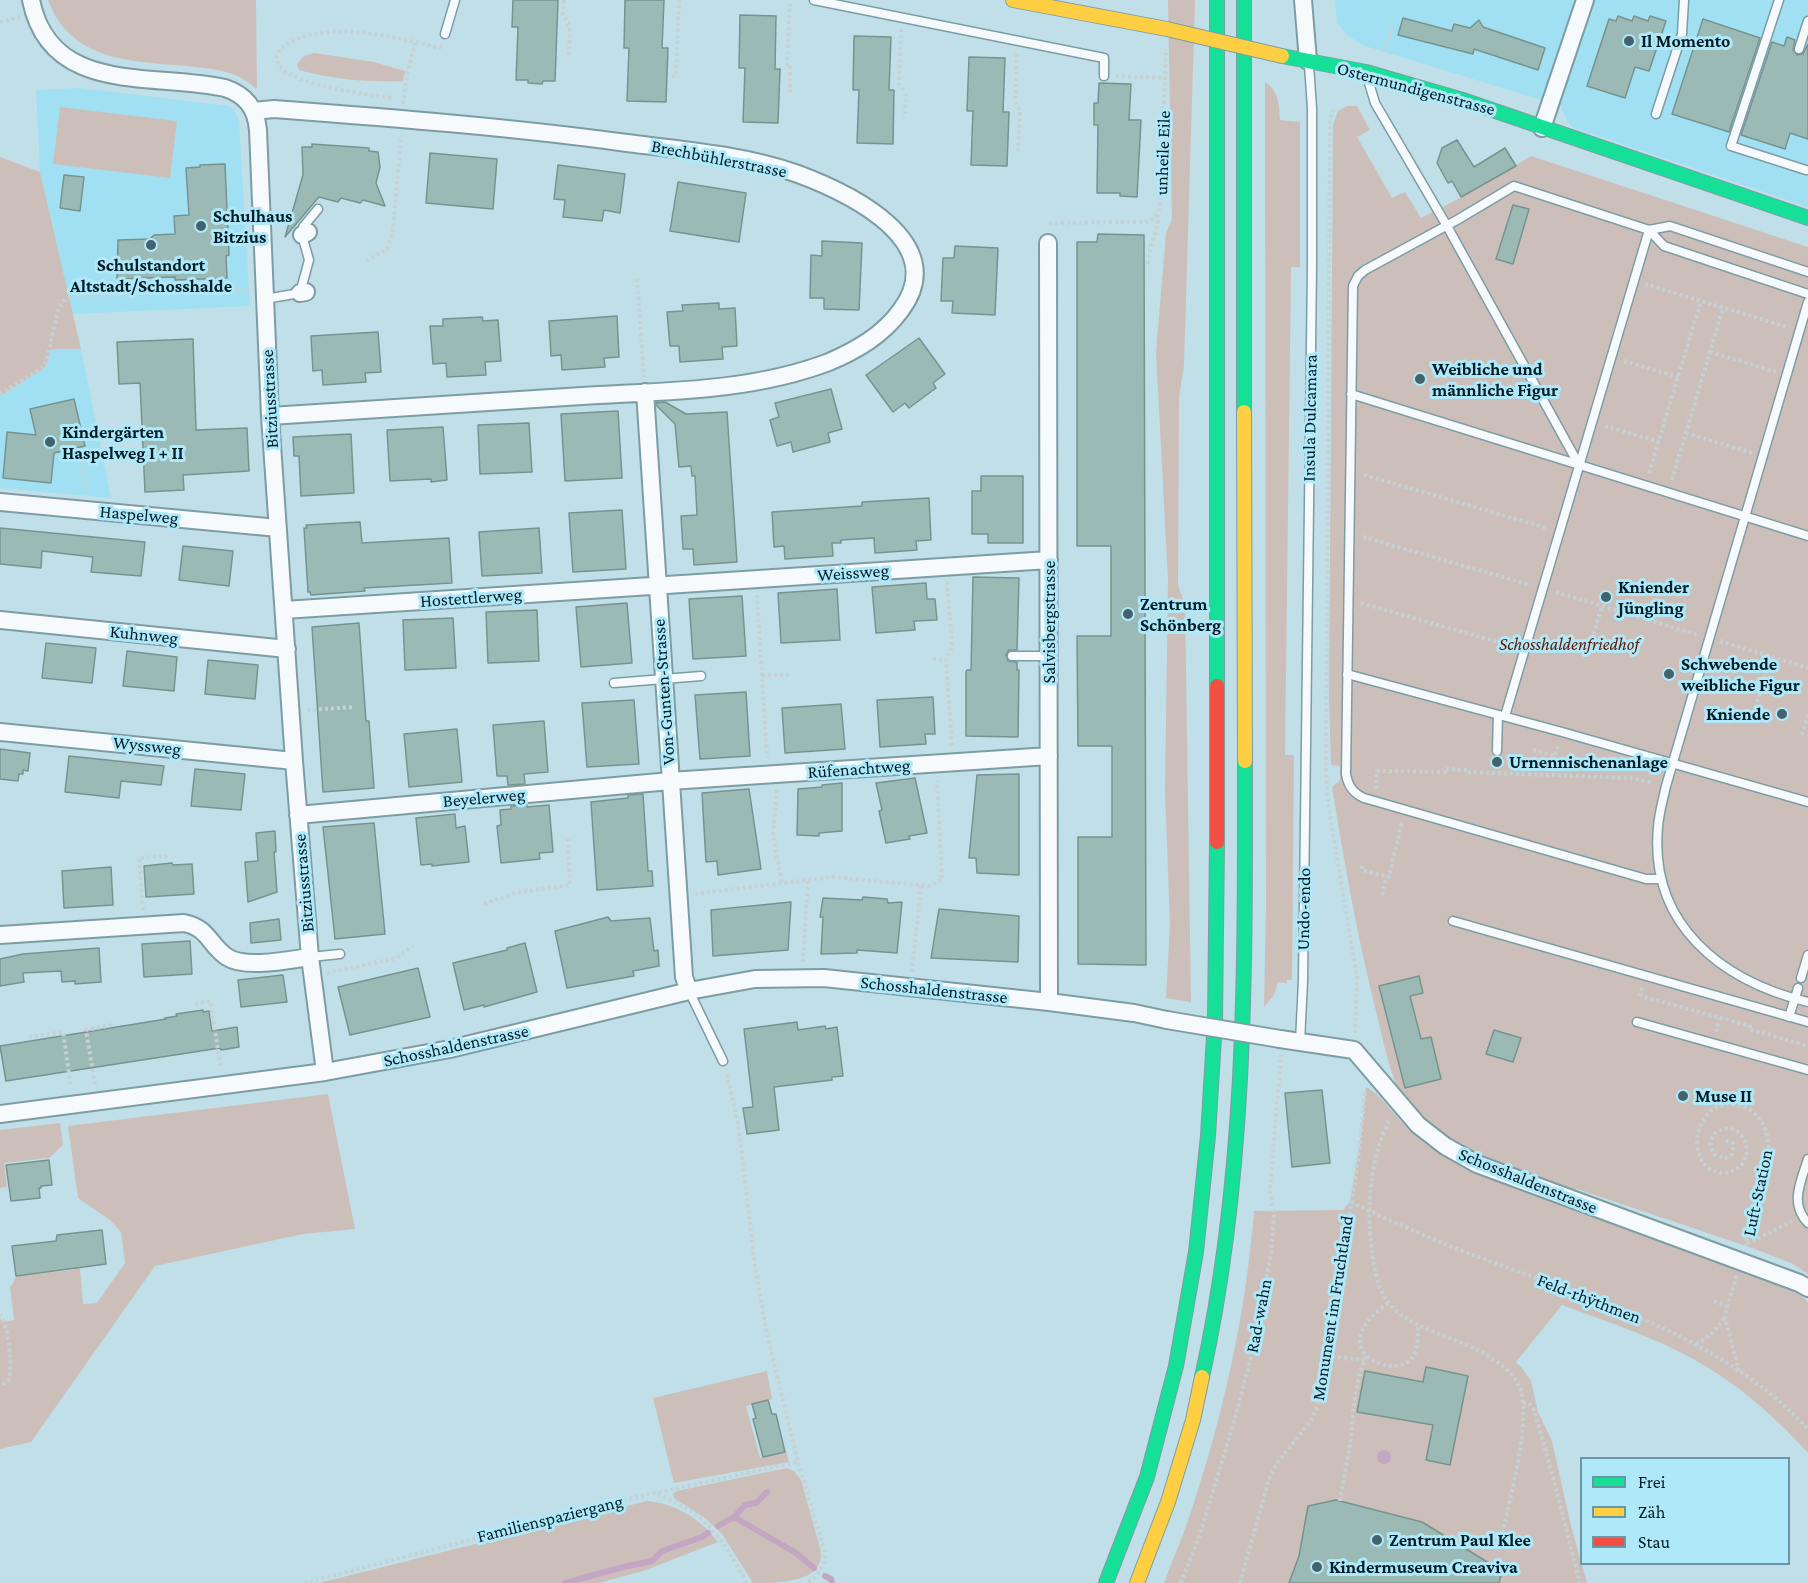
<!DOCTYPE html>
<meta charset="utf-8">
<style>
body{margin:0}
#map{position:relative;width:1808px;height:1583px;overflow:hidden;background:#c0dfe8;font-family:"Crimson Pro",serif}
canvas{display:block}
.legend{position:absolute;left:1580px;top:1457px;width:210px;height:108px;box-sizing:border-box;background:#afe8f9;border:2px solid #6997a5;margin:0;padding:8px 10px;list-style:none;font-size:18px;color:#001e27}
.legend li{display:flex;align-items:center;gap:12px;height:30px}
.legend b{width:30px;border:2px solid #6997a5}
</style>
<div id="map">
<canvas width="1808" height="1583"></canvas>
<ul class="legend">
<li><b style="height:8px;background:#16e098"></b>Frei</li>
<li><b style="height:8px;background:#ffcf43"></b>Zäh</li>
<li><b style="height:8px;background:#f24e42"></b>Stau</li>
</ul>
</div>
<script>
const g = document.querySelector('canvas').getContext('2d');
g.lineJoin = 'round';
function paint(path, color) { g.fillStyle = color; g.fill(path, 'evenodd'); }
function trace(path, color, width, dash) { g.strokeStyle = color; g.lineWidth = width; g.lineCap = dash ? 'butt' : 'round'; g.setLineDash(dash || []); g.stroke(path); }
function label(font, color, halo, rows, align = 'center') {
  g.font = font + ' "Crimson Pro",serif'; g.lineWidth = 6; g.setLineDash([]); g.textBaseline = 'middle'; g.strokeStyle = halo; g.fillStyle = color; for (const [text, x, y, turn = 0] of rows) {
    g.save(); g.translate(x, y); g.rotate((+turn || 0) * Math.PI / 180); g.textAlign = isNaN(turn) ? turn : align; if (halo) g.strokeText(text, 0, 0); g.fillText(text, 0, 0); g.restore();
  }
}
const built = new Path2D(`
 M1335,0H1808V207L1572,127L1566,119L1561,106L1362,45L1346,34L1337,23Z
 M80,88L229,106L232,108L237,114L239,123L250,306L72,314L40,172L36,90Z
 M51,349H81L111,498L0,488V396L43,369L47,363Z`);
const green = new Path2D(`
 M48,0H256L257,87L256,89C240,72 219,70 197,67C139,61 72,65 48,0Z
 M1168,0H1195L1184,365L1179,397L1178,585L1185,605L1191,1002L1166,998L1170,924L1165,791L1168,580L1156,352L1166,233L1172,219Z
 M314,53L374,62L405,71L403,81C368,82 334,80 299,70L297,64L304,56Z
 M1265,82C1279,91 1279,105 1280,120L1300,122V267H1291L1285,755H1294L1292,980H1287V983L1278,982L1274,995L1264,1007L1266,906Z
 M1347,106H1357L1370,130L1357,137L1392,198L1405,192L1421,218L1462,197L1531,156L1808,247V1274L1791,1263L1752,1248L1577,1189L1572,1190C1524,1172 1473,1158 1433,1125C1422,1116 1413,1105 1404,1095L1400,1094C1388,1067 1382,1036 1375,1007C1357,935 1344,861 1332,787L1340,780V766L1331,765L1329,698L1333,125L1338,111Z
 M60,107L177,121L170,178L53,164Z
 M0,157L40,172L81,349H51L47,363L43,369L0,396Z
 M1366,1087C1383,1096 1395,1117 1409,1130C1428,1148 1450,1161 1473,1173L1797,1293L1804,1298L1808,1303V1453C1779,1421 1747,1392 1710,1369C1666,1341 1611,1323 1562,1305L1516,1362L1523,1369L1531,1381L1538,1412L1552,1441L1571,1526L1587,1583H1164C1174,1556 1186,1529 1194,1502C1225,1408 1246,1310 1254,1211L1343,1210L1350,1202L1360,1144Z
 M328,1094L355,1229L303,1234L155,1266L31,1442L0,1449V1318L2,1322L14,1320L10,1286L12,1285L16,1276L73,1270V1268H80L83,1304L97,1303L125,1263L121,1232L110,1220L78,1198L68,1126Z
 M60,1123L63,1145L49,1158L4,1163L7,1187L0,1188V1130Z
 M767,1371L772,1399L746,1406L760,1458L786,1452L789,1462L674,1483L653,1398Z
 M787,1468L794,1471L801,1480L820,1548C828,1583 779,1583 753,1583L722,1534L705,1518L674,1498L673,1494L677,1491Z
 M647,1501C675,1503 701,1519 718,1542L643,1571L599,1583H319Z`);
const water = new Path2D(`
 M1377 1457a7 7 0 1 1 14 0a7 7 0 1 1-14 0Z`);
const stream = new Path2D(`
 M734,1517L796,1553L814,1568
 M718,1526L734,1517L745,1505L756,1503L767,1492
 M825,1576L831,1579L832,1583
 M565,1583L623,1567L652,1561L662,1551L702,1537L708,1533`);
const building = new Path2D(`
 M513,0H558L555,81H543L542,84L528,83V80H516L518,27H512Z
 M625,0H664L662,48H668L666,102L627,101L629,48H624Z
 M740,15L776,16L775,69H780L778,123L743,122L745,68H739Z
 M1618,16L1632,21L1634,16L1648,21L1650,16L1666,21L1649,71L1635,67L1625,98L1587,86L1609,19L1616,21Z
 M1403,18L1452,31L1454,24L1470,28L1479,20L1483,27L1545,48L1538,70L1474,49L1473,54L1398,35Z
 M1703,19L1760,38L1729,132L1672,114Z
 M854,36L891,37L889,90H894L893,144L857,143L859,90H853Z
 M1787,37L1795,40L1793,50L1797,55L1803,54L1808,44V139L1790,133L1785,149L1741,135L1772,42L1784,46Z
 M969,57L1005,58L1003,112H1009L1007,166L971,165L973,111H967Z
 M1099,83L1131,84L1129,120H1141L1137,197L1120,196V193H1097L1098,125H1094V103H1098Z
 M1457,140L1474,167L1505,148L1516,166L1461,197L1452,181L1448,183L1437,163L1442,148Z
 M312,144L369,148V151L378,152L380,167L376,183L385,206L363,200L360,203L341,198L338,202L319,197L285,237L303,175L302,147H312Z
 M430,153L497,159L493,209L426,203Z
 M225,164L229,255L226,256L227,278L175,280V277L117,279L118,240L150,239L154,235L175,234L174,216L189,215L186,168L200,167V165Z
 M558,165L625,174L620,213L604,210L602,221L563,217L565,200L554,199Z
 M64,175L84,177L80,211L60,208Z
 M678,182L746,193L739,242L670,231Z
 M1513,205L1529,209L1513,264L1496,259Z
 M1098,234L1144,235L1146,965L1078,964V837H1112V746H1078L1077,636H1111V546H1077V242H1097Z
 M822,241L862,243L859,310L824,309V298H810L811,255L822,256Z
 M955,246L998,248L995,315L952,313L953,301H941L943,258H954Z
 M719,303V309L735,308L737,346L722,347L723,359L680,362L679,346H670L667,312L683,311L682,305Z
 M617,316L619,357L604,358L605,367L562,370L561,355L551,356L549,321Z
 M482,317L483,321L498,320L501,361L485,362L486,375L447,377L446,363L433,364L430,326H443V319Z
 M378,332L381,372L365,373L366,382L323,385L322,370L313,371L311,336Z
 M919,338L945,374L933,383L936,388L909,408L905,403L893,412L866,375Z
 M193,339L196,430L247,428L249,471L183,475L184,490L145,492L140,383L119,384L117,342Z
 M831,389L842,429L828,433L830,442L793,452L791,442L777,446L770,420L779,417L775,403Z
 M74,399L85,446L54,453L51,483L3,478L7,432L36,435L30,409Z
 M665,402L686,414L727,412L737,562L694,565L693,549H683L681,516L697,515L695,476H692L691,466L679,467L675,424L656,405V403Z
 M618,411L622,478L565,481L561,414Z
 M529,423L532,472L480,474L478,425Z
 M443,427L447,480L431,482V479L390,481L387,430Z
 M351,434L354,493L301,496L299,456H294L293,437Z
 M981,476H1023V543H988V534H972V491H981Z
 M929,498L931,540L916,541L917,550L875,553L874,538L841,540V543H832L833,556L785,559L784,546L774,547L772,512L862,506V502Z
 M622,510L626,569L573,572L569,513Z
 M360,522L362,543L449,538L452,583L364,588L365,591L311,595L310,592H308L304,528H307L306,525Z
 M0,528L145,542L141,576L91,572L93,557L42,551L41,568L0,564Z
 M539,528L542,573L482,576L479,532Z
 M183,546L233,551L229,586L179,580Z
 M973,577L1019,578L1017,650H1009L1006,655L1008,661L1017,662V670H1019L1018,737L966,736V672L967,670H971Z
 M926,583L927,599H935L937,620L914,621L915,630L876,633L872,587Z
 M837,589L840,640L781,643L778,593Z
 M742,596L746,656L693,659L689,599Z
 M627,603L632,663L581,667L576,607Z
 M537,610L539,661L488,663L486,612Z
 M453,618L456,668L405,670L403,620Z
 M359,623L366,721H369L374,788L323,792L312,627Z
 M46,643L96,648L92,683L42,678Z
 M127,651L177,657L174,691L123,686Z
 M208,660L258,665L255,699L205,694Z
 M746,692L750,756L700,759L695,695Z
 M933,697L935,734H925L926,744L880,747L877,700Z
 M634,700L639,764L587,767L582,703Z
 M841,704L845,749L785,753L782,708Z
 M544,721L548,772L524,774L525,784L508,785L507,776H497L493,725Z
 M457,729L462,782L409,787L404,734Z
 M0,749L30,753L28,771L23,770V774H19L18,781L0,779Z
 M69,756L164,766L161,785L121,781L119,798L65,792Z
 M195,769L245,774L241,810L191,806Z
 M1019,774V875L977,873L976,858H969L977,775Z
 M915,778L927,833L909,836L910,839L886,843L879,811L882,810L876,783Z
 M842,783V831L819,833V836L797,835L798,789L822,787V785Z
 M749,789L761,869L718,875L717,861L706,862L702,793Z
 M643,794L648,871H652L653,886L597,890L591,802L628,798V795Z
 M527,805V807L549,805L553,852L539,853L540,859L501,863L497,826L501,825L500,810L511,809V806Z
 M455,814L456,828L465,826L469,862L432,866V864L421,865L416,818Z
 M374,823L385,934L335,939L323,827Z
 M275,831L276,852H274L277,892L248,902L245,862L258,861L256,833Z
 M172,863L173,865L192,864L194,894L146,897L144,866Z
 M111,867L113,905L64,908L62,871Z
 M863,897L887,899L888,903L902,902L897,953L857,950V953L821,954L823,917H820L823,898L862,900Z
 M791,902L788,950L713,956L711,910Z
 M939,909L1019,916L1018,962L931,958Z
 M608,917L611,921L650,918L654,951L658,950L659,966L633,971L634,976L567,988L555,931Z
 M279,919L281,940L251,943L250,923Z
 M190,941L192,974L144,977L142,944Z
 M525,943L537,992L484,1007V1005L464,1010L453,963L507,950V948Z
 M99,948L101,982L75,984V981L62,982L61,971L23,973L24,982L0,986V959L23,954Z
 M418,968L430,1017L350,1035L338,987Z
 M283,975L287,1002L241,1007L238,980Z
 M1419,976L1423,993L1410,996L1421,1039L1431,1037L1441,1079L1405,1088L1379,986Z
 M203,1010V1012L209,1011L212,1031L237,1027L239,1047L221,1050L220,1048L6,1081L0,1046L166,1019L165,1018L177,1016L176,1014Z
 M797,1022L798,1030L825,1026L826,1029L837,1027L843,1076L832,1077V1080L774,1087L779,1130L747,1134L743,1108L753,1107L744,1029Z
 M1494,1030L1521,1038L1513,1062L1486,1054Z
 M1322,1090L1330,1163L1292,1167L1285,1093Z
 M49,1160L52,1185L41,1186V1188H39L40,1198L11,1201L6,1165Z
 M102,1230L106,1264L16,1276L12,1246L56,1241L57,1235Z
 M1426,1367L1468,1376L1450,1465L1426,1460L1433,1425L1357,1412L1365,1371L1423,1382Z
 M768,1400L772,1414H776L785,1452L763,1457L753,1419L756,1418L752,1404Z
 M1336,1500L1422,1522L1502,1571L1499,1583H1289L1299,1556L1308,1506Z`);
const path = new Path2D(`
 M564,0L563,14L570,27L569,58
 M0,22L20,17
 M901,29L899,84L906,95L905,118
 M1384,52L1393,23
 M1017,54L1015,102L1020,110L1018,151
 M672,76H676L679,0
 M1116,76L1166,78
 M790,93V66H787L790,0
 M391,98C361,93 313,88 288,73C282,70 279,65 276,59C278,48 285,45 295,40C340,21 395,38 441,48
 M403,104L407,74L415,43
 M1333,109L1330,121L1326,773L1328,803L1357,977L1355,1035
 M1049,223L1144,222C1154,221 1158,215 1160,206L1166,49
 M366,261L387,249L393,231L401,136
 M1148,264C1148,247 1158,233 1158,215
 M637,279L644,377
 M1645,284L1787,327
 M1710,352L1776,372
 M1624,361L1678,377
 M0,394L42,368L46,363L58,310C62,302 65,298 74,296L249,290
 M1605,426L1659,442
 M1686,433L1752,453
 M81,461L87,492
 M1649,473L1701,301
 M1364,475L1547,528
 M1672,480L1723,308
 M1363,537L1531,585
 M947,582L952,646L946,660L952,747
 M1556,592L1698,635
 M757,595L767,758
 M1361,603L1512,646
 M1592,640L1602,606
 M1720,641L1808,668
 M933,659L946,660
 M762,675H791
 M307,710L354,707
 M1752,719L1771,657
 M1802,735L1808,714
 M1533,750L1555,756L1559,744
 M1376,789L1377,771L1445,772V769L1467,770V772L1631,778L1653,783
 M777,790L773,835L782,884
 M1362,866V870L1389,877L1402,821
 M695,894L832,877L929,886L942,880L937,781
 M1382,895L1386,877
 M484,904L514,893L570,885L568,839
 M143,910L139,858L167,856
 M803,962L808,880
 M912,972L921,885
 M327,973L397,958L413,946
 M1642,988L1640,994L1644,997L1750,1026L1749,1029L1808,1046
 M195,1004L210,1001L221,1068
 M1716,1032L1720,1018
 M29,1037L63,1032L71,1087
 M727,1074L738,1123L755,1266L766,1330L798,1462L825,1553C825,1566 818,1576 807,1583
 M95,1084L86,1030L112,1025
 M1389,1121C1372,1154 1368,1195 1370,1232C1376,1301 1385,1313 1449,1338C1465,1344 1480,1350 1494,1360C1504,1366 1514,1375 1519,1386C1533,1417 1509,1502 1501,1538
 M1726,1141L1732,1142L1734,1145L1732,1154L1725,1158L1715,1155C1697,1130 1740,1116 1746,1145C1748,1152 1746,1157 1743,1163C1738,1169 1730,1173 1723,1173C1684,1171 1691,1102 1732,1104C1760,1106 1772,1134 1768,1158L1747,1237L1746,1246
 M1351,1202C1389,1220 1428,1238 1468,1253C1586,1298 1719,1333 1808,1429
 M1747,1244L1792,1221
 M1737,1276L1727,1306L1725,1317L1739,1371
 M1714,1301L1727,1306
 M1388,1303C1378,1311 1365,1320 1361,1334C1353,1360 1393,1374 1409,1361C1418,1354 1418,1337 1418,1326
 M0,1314C8,1324 14,1368 8,1381L0,1386
 M1696,1344C1709,1337 1717,1330 1725,1317
 M1326,1356L1365,1360
 M1523,1403H1529L1534,1410L1553,1477L1580,1583
 M658,1494C668,1499 679,1503 688,1509C716,1527 731,1555 747,1583
 M1340,1501C1343,1482 1347,1463 1350,1445C1354,1415 1353,1383 1367,1356
 M304,1583L636,1497L798,1462
 M1181,1583L1200,1534L1231,1432L1251,1358L1262,1299L1271,1254L1274,1216L1270,1192L1281,1055
 M1240,1583L1269,1479L1278,1462L1310,1422L1317,1408L1345,1247L1360,1144L1365,1091`);
const lane = new Path2D(`
 M814,0L1104,58V76
 M1779,0L1731,146L1806,170
 M445,34L455,0
 M1799,49L1808,21
 M1367,76L1375,103L1447,226L1579,465
 M1656,114L1682,34L1684,0
 M1649,230L1664,246L1808,294
 M265,299L300,293L309,260L302,235L303,227L318,209
 M1808,302L1666,786C1663,800 1659,813 1658,827C1649,924 1721,981 1808,1002
 M1351,394L1808,536
 M1012,656H1049
 M1347,674L1562,732L1808,802
 M614,683L701,676
 M1505,716L1649,230
 M1497,751L1498,715
 M1661,879H1646L1364,798C1353,793 1348,786 1346,774L1353,286L1358,276L1365,270L1457,220L1514,186L1649,230L1670,226L1808,272
 M1453,921L1808,1022
 M310,957L340,954
 M1801,978L1808,955
 M689,991L723,1061
 M1789,1017L1798,988
 M1637,1022L1808,1070
 M1300,1042L1303,981L1312,267V108L1309,65
 M1808,1159C1801,1181 1789,1204 1808,1223`);
const street = new Path2D(`
 M31,0C50,96 153,72 225,88C246,95 256,108 258,130L270,416L294,761L310,957L325,1072
 M1303,0L1308,61
 M254,111L274,109C392,118 510,127 627,143C684,150 744,155 798,174C849,193 952,242 901,310C883,335 857,350 829,362C750,392 664,391 582,396C478,403 374,409 270,416
 M1542,128L1585,0
 M302,235L308,232
 M1048,243L1049,1002
 M300,293L306,292
 M645,392L684,977L689,991
 M0,502L278,528
 M284,610L1049,560
 M0,620L287,649
 M0,732L294,761
 M298,815L670,781L1049,756
 M0,935L184,923C209,928 209,945 227,957C245,969 288,960 310,957
 M1280,1039L1354,1050L1418,1125L1445,1146L1477,1164L1799,1283L1808,1288
 M0,1114L325,1072L450,1049L689,991L755,979L824,978L1049,1002L1134,1013L1167,1020`);
const fast = new Path2D(`
 M1217,0V686
 M1244,0V412
 M1282,56L1366,72L1466,101L1808,218
 M1202,1377C1247,1175 1245,967 1245,761
 M1106,1583L1147,1477L1176,1366L1196,1252L1208,1136L1215,1020L1217,842`);
const slow = new Path2D(`
 M1013,0L1167,29
 M1244,412L1245,761
 M1137,1583L1168,1502L1193,1420L1202,1377`);
const jam = new Path2D(`
 M1217,686V842`);
const streetBridge = new Path2D(`
 M1167,1020L1280,1039`);
const slowBridge = new Path2D(`
 M1167,29L1282,56`);
const markers = [
 [1629,41,6,"#43626b"],
 [201,226,6,"#43626b"],
 [151,245,6,"#43626b"],
 [1420,379,6,"#43626b"],
 [50,442,6,"#43626b"],
 [1606,597,6,"#43626b"],
 [1128,614,6,"#43626b"],
 [1669,674,6,"#43626b"],
 [1782,714,6,"#43626b"],
 [1497,762,6,"#43626b"],
 [1683,1096,6,"#43626b"],
 [1377,1540,6,"#43626b"],
 [1317,1567,6,"#43626b"]
];
const poiNames = [
 ["Il Momento",1641,41],
 ["Schulhaus",213,216],
 ["Bitzius",213,237],
 ["Schulstandort",151,265,"center"],
 ["Altstadt/Schosshalde",151,286,"center"],
 ["Weibliche und",1432,369],
 ["männliche Figur",1432,390],
 ["Kindergärten",62,432],
 ["Haspelweg I + II",62,453],
 ["Kniender",1618,587],
 ["Jüngling",1618,608],
 ["Zentrum",1140,604],
 ["Schönberg",1140,625],
 ["Schwebende",1681,664],
 ["weibliche Figur",1681,685],
 ["Kniende",1770,714,"right"],
 ["Urnennischenanlage",1509,762],
 ["Muse II",1695,1096],
 ["Zentrum Paul Klee",1389,1540],
 ["Kindermuseum Creaviva",1329,1567]
];
const streetNames = [
 ["Ostermundigenstrasse",1416,89,15],
 ["unheile Eile",1163,153,-88],
 ["Brechbühlerstrasse",719,159,11],
 ["Bitziusstrasse",270,399,-93],
 ["Insula Dulcamara",1310,418,-89],
 ["Haspelweg",139,515,5],
 ["Weissweg",853,573,-4],
 ["Hostettlerweg",471,598,-4],
 ["Salvisbergstrasse",1049,622,-90],
 ["Kuhnweg",144,635,6],
 ["Von-Gunten-Strasse",664,692,-94],
 ["Wyssweg",147,746,6],
 ["Rüfenachtweg",859,769,-4],
 ["Beyelerweg",484,798,-5],
 ["Bitziusstrasse",304,883,-95],
 ["Undo-endo",1304,909,-89],
 ["Schosshaldenstrasse",934,990,6],
 ["Schosshaldenstrasse",456,1046,-12],
 ["Schosshaldenstrasse",1528,1181,22],
 ["Luft-Station",1758,1193,-78],
 ["Feld-rhÿthmen",1589,1299,21],
 ["Monument im Fruchtland",1333,1308,-81],
 ["Rad-wahn",1259,1316,-79],
 ["Familienspaziergang",550,1519,-14]
];
const parkNames = [
 ["Schosshaldenfriedhof",1569,644]
];
paint(built, '#a1e0f2');
paint(green, '#ccbfba');
paint(water, '#c2a6c3');
trace(stream, '#c2a6c3', 6);
paint(building, '#9cbab5');
trace(building, '#759490', 1.5);
trace(lane, '#7e9ca4', 11);
trace(street, '#7e9ca4', 20);
trace(fast, '#7e9ca4', 16);
trace(slow, '#7e9ca4', 16);
trace(jam, '#7e9ca4', 16);
trace(path, '#c6d1d4', 4, [3, 3]);
trace(lane, '#f6fafc', 8);
trace(street, '#f6fafc', 16);
trace(fast, '#16e098', 14);
trace(slow, '#ffcf43', 14);
trace(jam, '#f24e42', 14);
trace(streetBridge, '#7e9ca4', 20, []);
trace(slowBridge, '#7e9ca4', 16, []);
trace(streetBridge, '#f6fafc', 16);
trace(slowBridge, '#ffcf43', 14);
for (const [x, y, r, color] of markers) { const dot = new Path2D(); dot.arc(x, y, r, 0, 2 * Math.PI); g.fillStyle = color; g.fill(dot); trace(dot, '#afe8f9', 2); }
label('bold 18px', '#001e27', '#afe8f9', poiNames, 'left');
label('18px', '#001e27', '#afe8f9', streetNames);
label('italic 18px', '#601600', '#afe8f9', parkNames);
</script>
